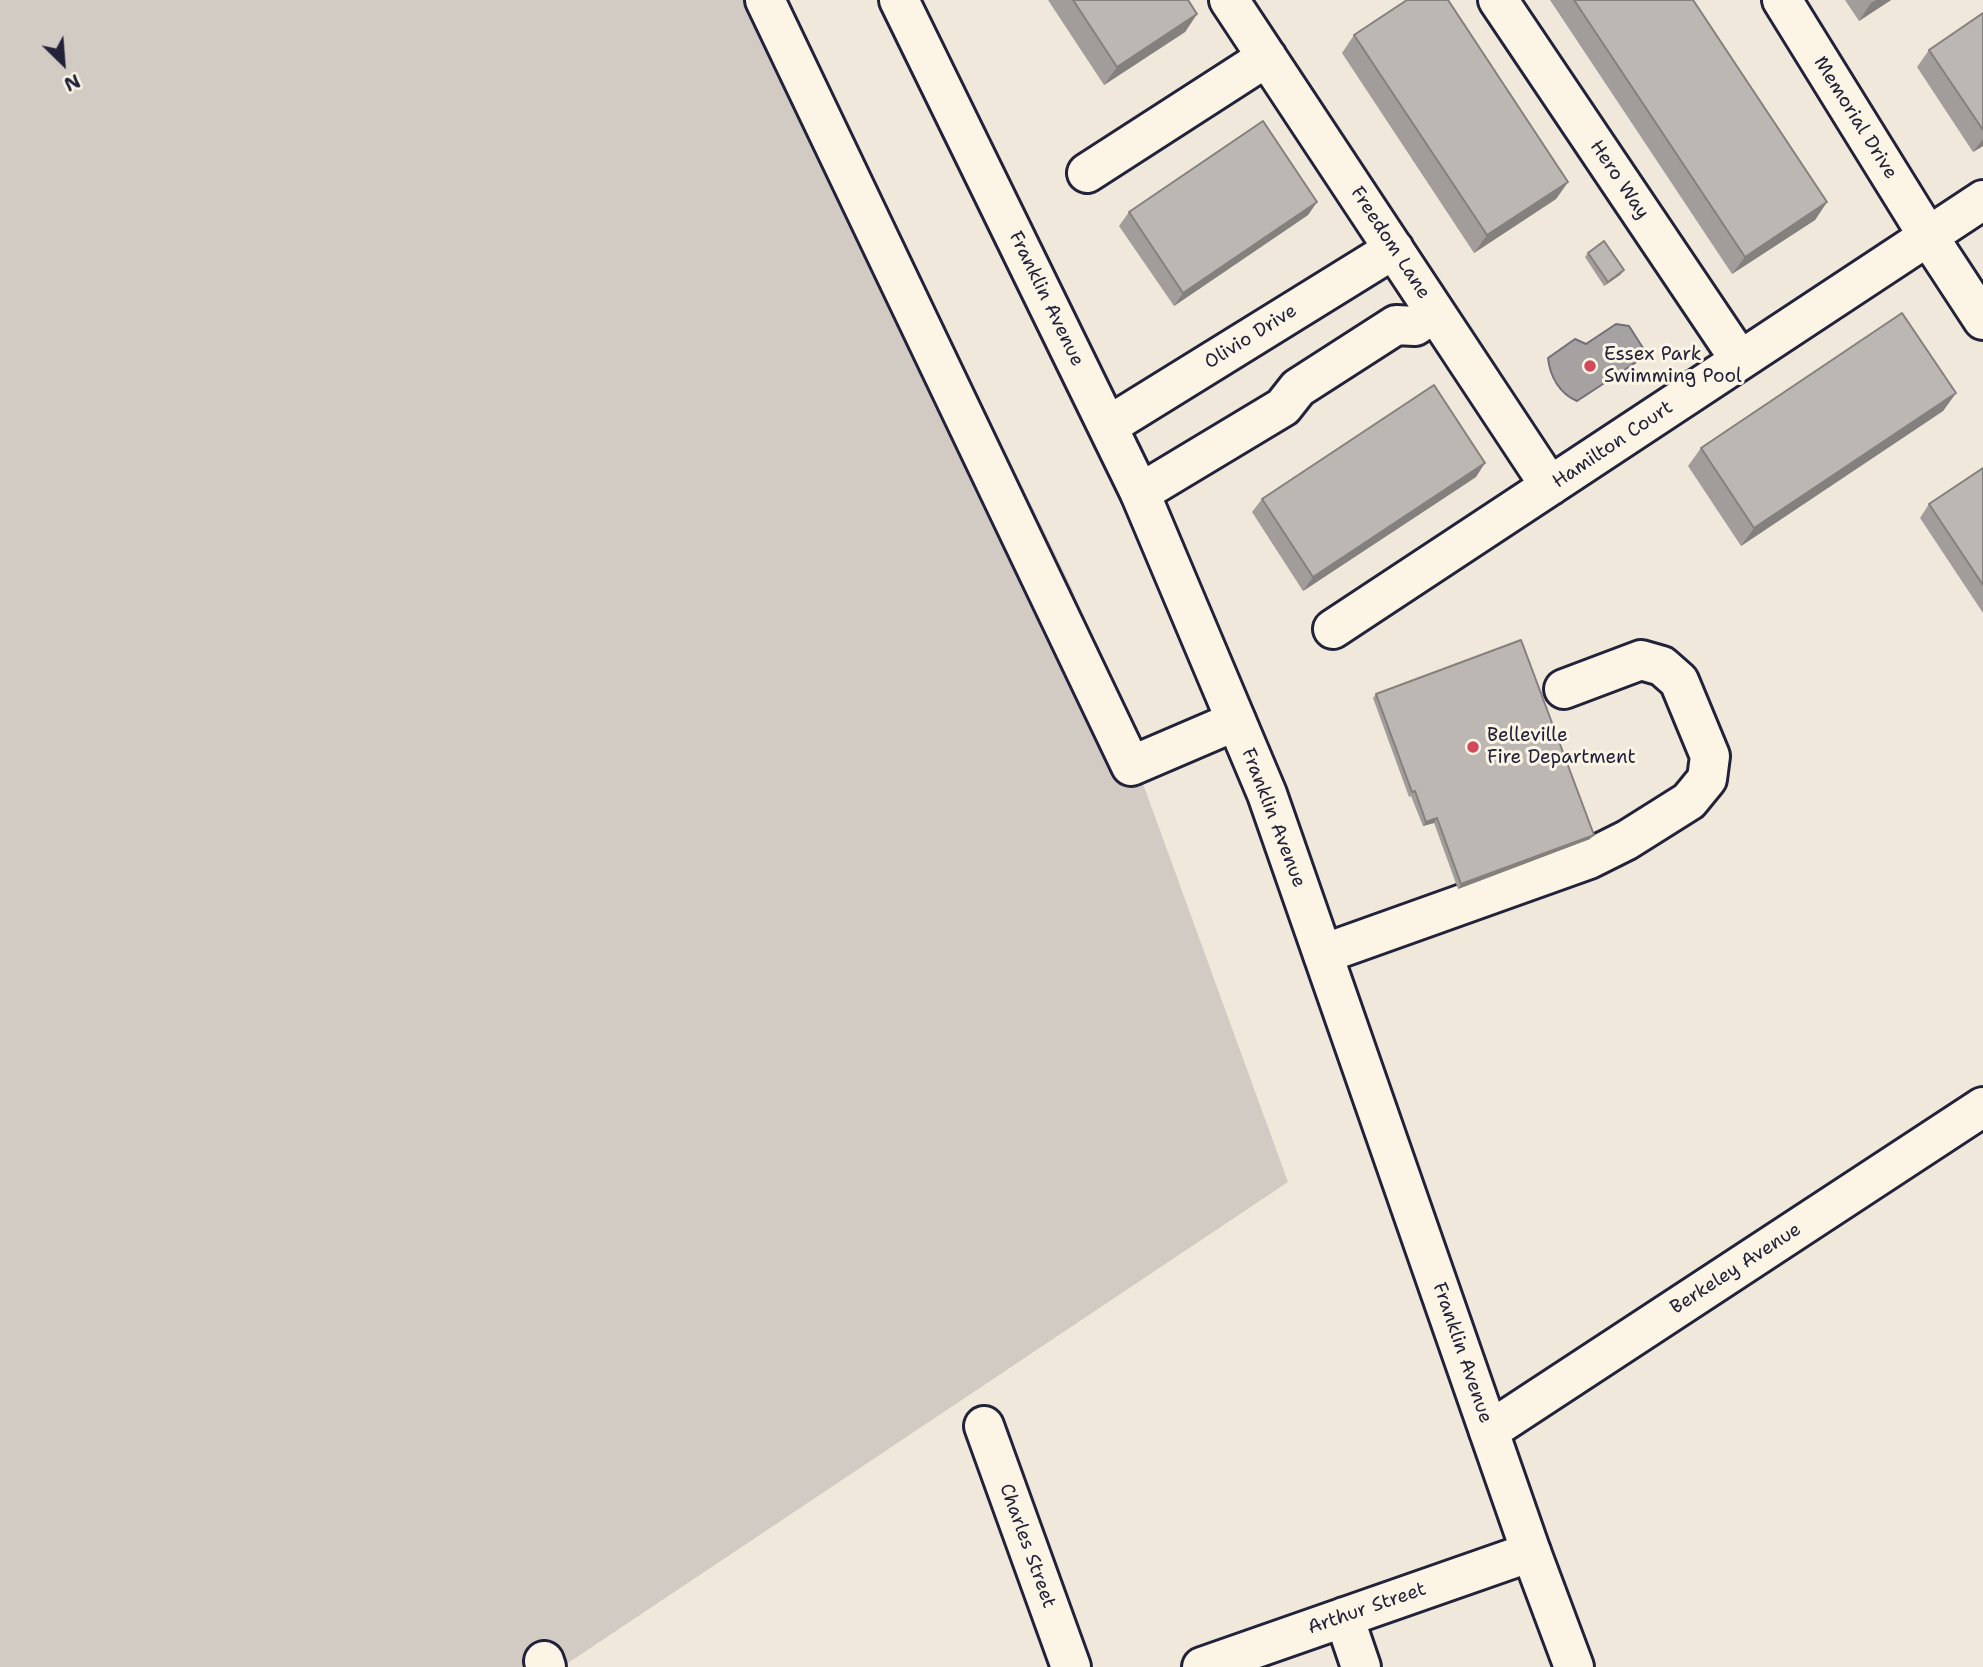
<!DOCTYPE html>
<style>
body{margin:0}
#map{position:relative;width:1983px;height:1667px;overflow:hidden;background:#efe8db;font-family:"Shantell Sans",sans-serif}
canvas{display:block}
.north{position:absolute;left:28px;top:28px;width:70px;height:70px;-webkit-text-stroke:5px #fcf5e5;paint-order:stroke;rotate:155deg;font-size:19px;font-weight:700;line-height:28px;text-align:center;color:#22223b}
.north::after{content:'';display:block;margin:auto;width:24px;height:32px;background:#22223b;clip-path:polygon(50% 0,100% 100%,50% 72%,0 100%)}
</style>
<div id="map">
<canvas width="1983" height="1667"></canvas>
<div class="north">N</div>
</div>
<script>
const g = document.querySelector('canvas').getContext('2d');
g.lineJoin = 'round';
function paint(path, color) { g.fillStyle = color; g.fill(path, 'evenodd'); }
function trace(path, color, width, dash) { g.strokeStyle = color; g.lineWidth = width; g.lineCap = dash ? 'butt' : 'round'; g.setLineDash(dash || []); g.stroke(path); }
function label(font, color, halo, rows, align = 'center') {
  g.font = font + ' "Shantell Sans",sans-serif'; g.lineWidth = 6; g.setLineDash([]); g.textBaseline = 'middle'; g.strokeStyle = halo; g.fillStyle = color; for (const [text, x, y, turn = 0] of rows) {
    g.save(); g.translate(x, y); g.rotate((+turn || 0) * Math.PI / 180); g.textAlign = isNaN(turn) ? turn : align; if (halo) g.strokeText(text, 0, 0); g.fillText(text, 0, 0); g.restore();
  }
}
const green = new Path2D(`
 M0,0H786L1072,589L1288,1182L562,1667H0Z`);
const water = new Path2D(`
 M1616,324L1629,326L1643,348L1638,361L1577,401C1560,394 1550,377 1548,358L1575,339L1586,344Z`);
const minor = new Path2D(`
 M765,0L1131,766L1236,721
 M1229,0L1550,486
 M1498,0L1740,360
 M1782,0L1928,236L1983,320
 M1087,173L1267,57
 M1108,426L1394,249
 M1140,493L1283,407L1298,388L1396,325L1415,326L1435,312
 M1333,629L1983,200
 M1323,954L1589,859L1627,840L1689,801L1707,779L1710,756L1679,681L1662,666L1641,660L1564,689
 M984,1426L1071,1667
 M1489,1431L1983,1107
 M1344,1617L1361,1667
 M544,1661L546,1667
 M1202,1667L1531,1552`);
const major = new Path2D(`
 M899,0L1140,493L1267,794L1531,1552L1574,1667`);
const wall = new Path2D(`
 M1048,0H1188L1197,14L1185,32L1104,85Z
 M1550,0H1693L1827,202L1815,220L1732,274Z
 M1845,0H1891L1859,21Z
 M1983,13V146L1973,152L1917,67L1929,50Z
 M1354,35L1568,182L1556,199L1474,253L1342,53Z
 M1317,202L1308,215L1174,306L1119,226L1129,212Z
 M1588,253L1624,270L1620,275L1604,286L1585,257Z
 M1956,393L1943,411L1741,546L1688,466L1701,448Z
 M1983,468V613L1920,518L1929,504Z
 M1476,477L1303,591L1252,512L1262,499Z
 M1376,694L1590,839L1458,889L1434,823L1423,826L1411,796L1409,797L1373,698Z`);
const shadedWall = new Path2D(`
 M1876,0H1891L1859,21L1871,3Z
 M1197,14L1185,32L1104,85L1117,67Z
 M1983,139V146L1973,152Z
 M1568,182L1556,199L1474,253L1487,235Z
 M1317,202L1308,215L1174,306L1183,293Z
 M1827,202L1815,220L1732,274L1745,257Z
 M1624,270L1620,275L1604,286L1608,282Z
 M1956,393L1943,411L1741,546L1754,528Z
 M1485,463L1476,477L1303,591L1313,577Z
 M1437,818L1434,823L1423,826L1426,822Z
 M1594,835L1590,839L1458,889L1461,884Z`);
const building = new Path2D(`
 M1073,0H1188L1197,14L1117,67Z
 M1407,0H1448L1568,182L1487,235L1354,35Z
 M1574,0H1693L1827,202L1745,257Z
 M1983,13V130L1929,50Z
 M1263,121L1317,202L1183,293L1129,212Z
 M1604,241L1624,270L1608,282L1588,253Z
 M1902,313L1956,393L1754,528L1701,448Z
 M1434,385L1485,463L1313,577L1262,499Z
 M1983,468V585L1929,504Z
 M1521,640L1594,835L1461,884L1437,818L1426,822L1415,791L1412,792L1376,694Z`);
const markers = [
 [1590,366,7,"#d1495b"],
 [1473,747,7,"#d1495b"]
];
const streetNames = [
 ["Memorial Drive",1855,118,58],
 ["Hero Way",1619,180,56],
 ["Freedom Lane",1390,243,57],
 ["Franklin Avenue",1046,299,64],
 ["Olivio Drive",1251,337,-32],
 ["Hamilton Court",1613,445,-34],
 ["Franklin Avenue",1273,818,69],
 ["Berkeley Avenue",1736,1269,-33],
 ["Franklin Avenue",1462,1353,71],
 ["Charles Street",1027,1546,70],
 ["Arthur Street",1367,1609,-19]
];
const poiNames = [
 ["Essex Park",1604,355],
 ["Swimming Pool",1604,377],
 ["Belleville",1487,736],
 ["Fire Department",1487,758]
];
paint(green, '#d1cbc3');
paint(water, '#a6a2a2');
trace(water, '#716f79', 2);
trace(minor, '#22223b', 44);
trace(major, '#22223b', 44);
trace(minor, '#fcf5e5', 38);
trace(major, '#fcf5e5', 38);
paint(wall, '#a29d9a');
paint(shadedWall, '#84807d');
paint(building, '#bcb7b3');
trace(building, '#84807d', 2);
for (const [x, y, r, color] of markers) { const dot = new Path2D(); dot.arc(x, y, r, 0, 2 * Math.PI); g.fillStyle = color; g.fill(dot); trace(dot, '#fcf5e5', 2.5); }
label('19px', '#22223b', '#fcf5e5', streetNames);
label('19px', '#22223b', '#fcf5e5', poiNames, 'left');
</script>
